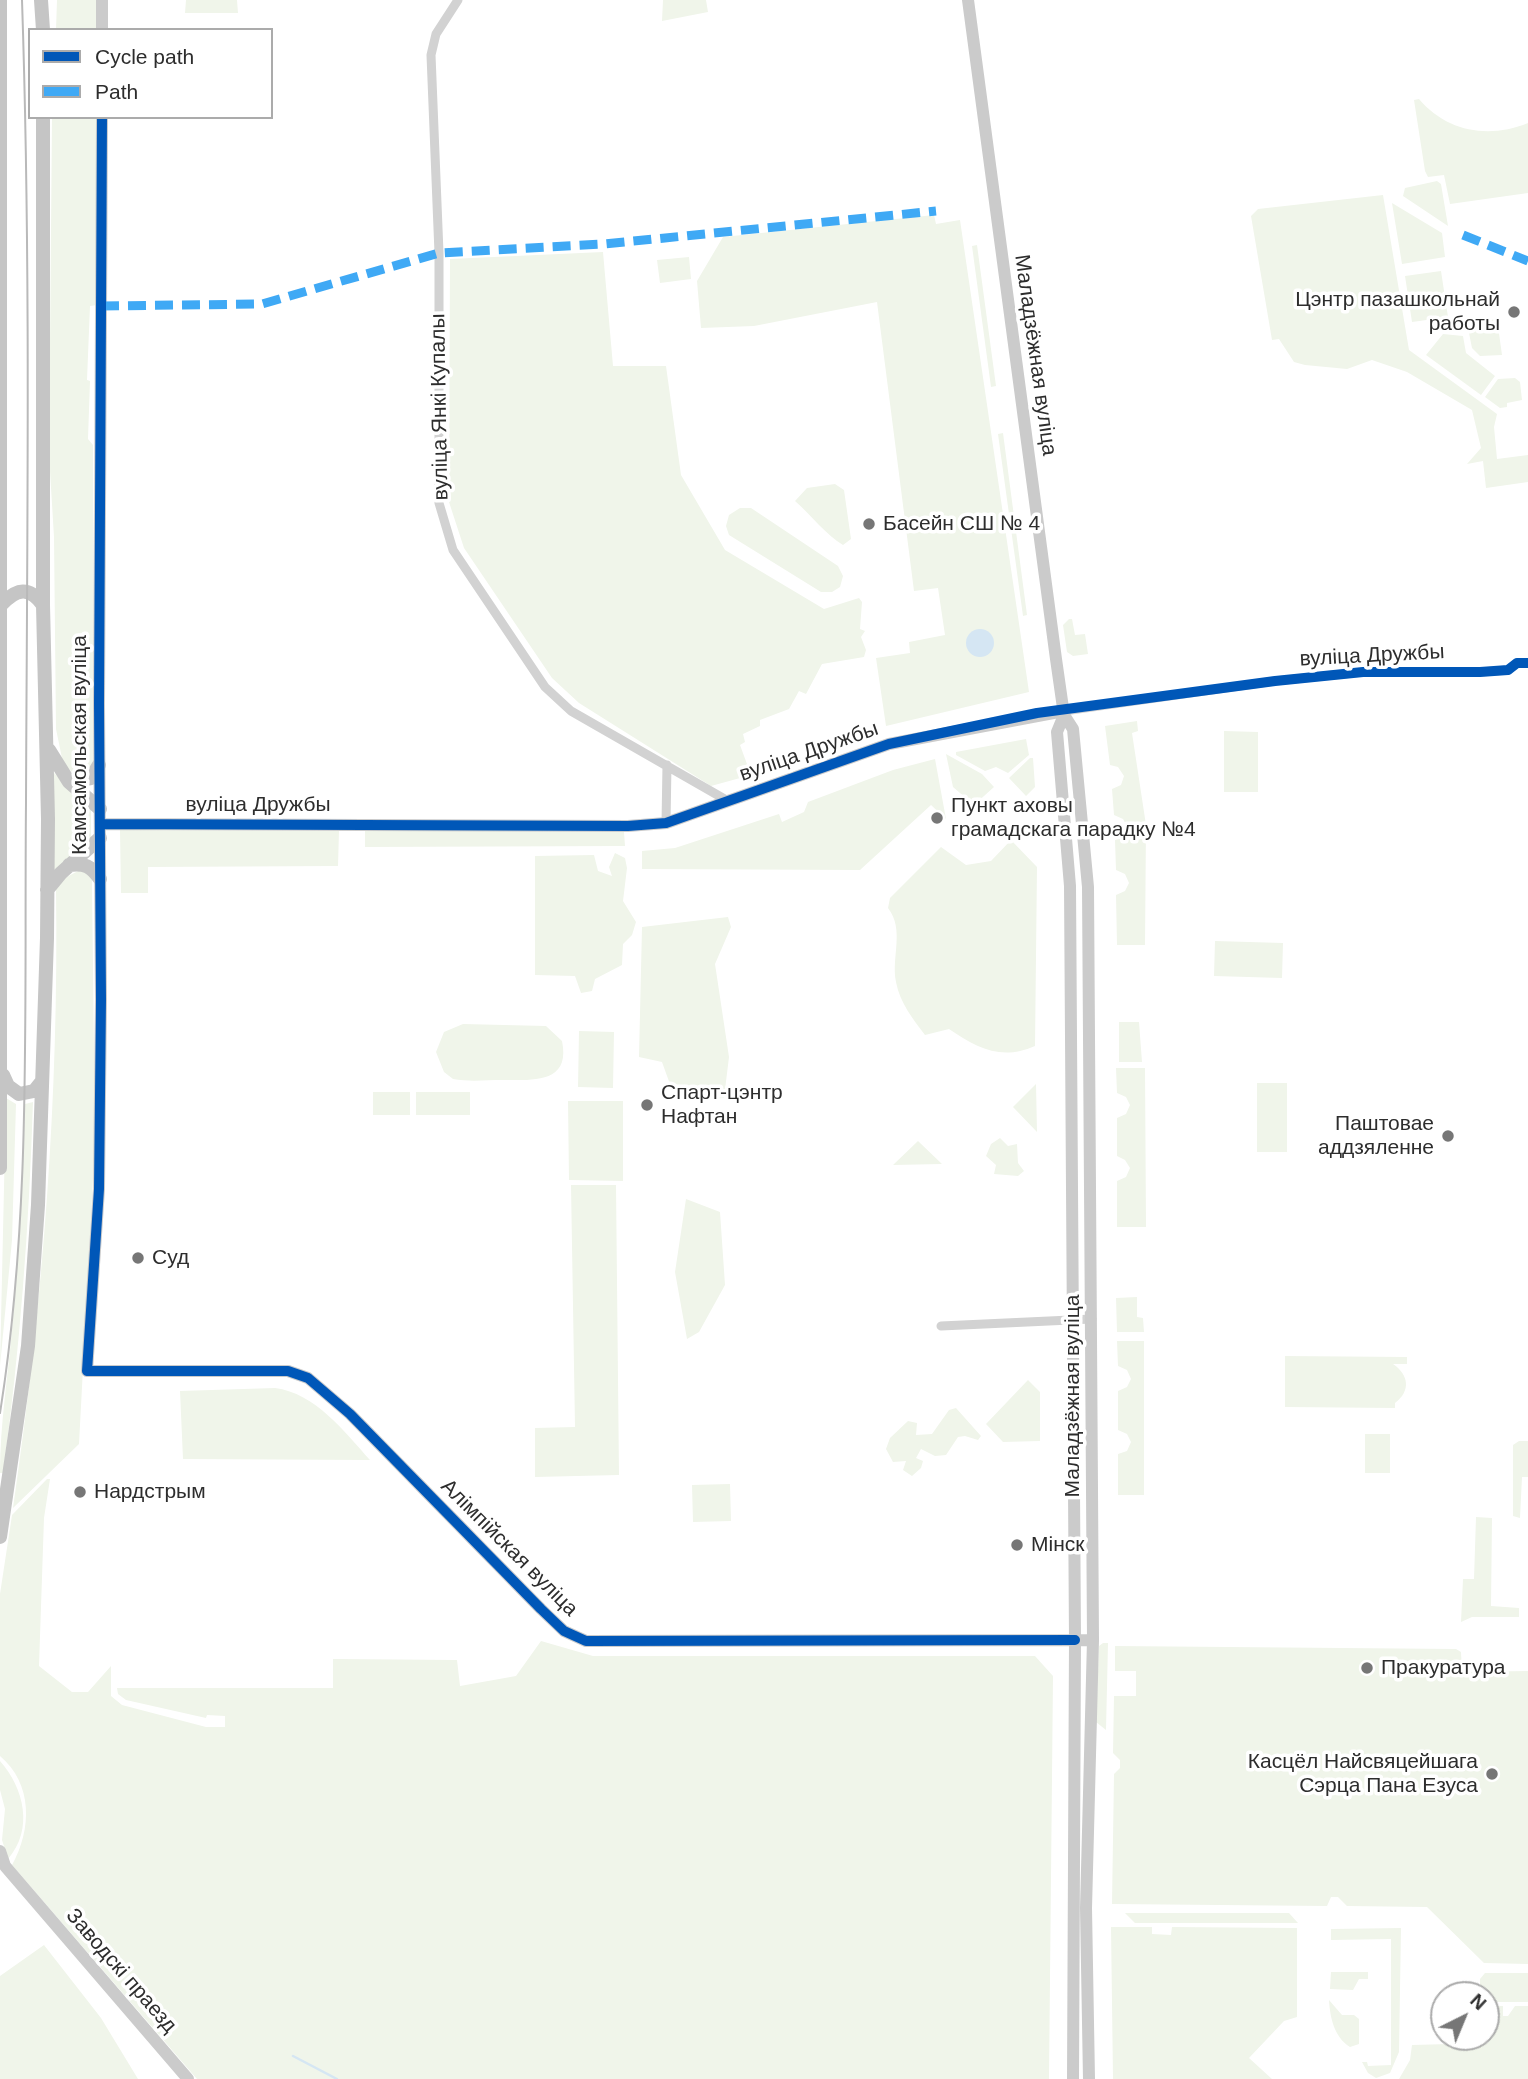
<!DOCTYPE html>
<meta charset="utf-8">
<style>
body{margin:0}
#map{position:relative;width:1528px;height:2079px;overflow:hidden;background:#fff;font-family:Arial,sans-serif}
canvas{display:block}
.legend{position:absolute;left:28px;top:28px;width:245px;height:91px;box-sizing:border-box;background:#fff;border:2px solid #ababab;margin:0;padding:9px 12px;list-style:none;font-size:21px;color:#2d2d2d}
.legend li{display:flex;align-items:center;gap:14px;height:35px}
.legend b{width:35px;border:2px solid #ababab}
.north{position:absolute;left:1430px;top:1981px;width:70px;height:70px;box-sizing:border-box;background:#fff;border:2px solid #ababab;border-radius:50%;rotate:43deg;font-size:19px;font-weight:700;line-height:28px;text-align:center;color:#2d2d2d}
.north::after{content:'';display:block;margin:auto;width:24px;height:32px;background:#767676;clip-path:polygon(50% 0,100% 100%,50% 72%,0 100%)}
</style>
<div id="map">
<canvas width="1528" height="2079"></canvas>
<ul class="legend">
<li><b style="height:9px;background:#0057b8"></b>Cycle path</li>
<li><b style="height:9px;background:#3fa9f5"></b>Path</li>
</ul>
<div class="north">N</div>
</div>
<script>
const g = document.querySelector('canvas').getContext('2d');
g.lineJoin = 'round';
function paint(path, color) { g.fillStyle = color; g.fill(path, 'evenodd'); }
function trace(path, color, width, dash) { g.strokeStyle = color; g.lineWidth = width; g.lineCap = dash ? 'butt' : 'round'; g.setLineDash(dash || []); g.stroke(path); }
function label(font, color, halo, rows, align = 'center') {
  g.font = font + ' Arial,sans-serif'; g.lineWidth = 7; g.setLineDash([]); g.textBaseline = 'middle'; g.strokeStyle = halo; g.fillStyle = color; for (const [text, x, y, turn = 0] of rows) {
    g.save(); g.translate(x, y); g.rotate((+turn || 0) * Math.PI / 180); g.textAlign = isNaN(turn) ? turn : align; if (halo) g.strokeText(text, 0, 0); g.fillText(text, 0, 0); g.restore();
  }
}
const green = new Path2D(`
 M57,0H97V30H56Z
 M186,0H237L238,13H185Z
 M663,0H706L708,12L662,21Z
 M1419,99C1447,132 1489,139 1528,123V193L1450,204L1444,175L1428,177L1425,171L1414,100Z
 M52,117H97V305L90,306L87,380L90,381L88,439L93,445L94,763L87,773L74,774L63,763L56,729L54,537L49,455Z
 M1437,181L1441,184L1448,226L1403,196L1405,188Z
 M1383,195L1409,350L1497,414L1494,427L1497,459L1528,455V482L1486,488L1483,461L1467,464L1481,448L1472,410L1407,372L1372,360L1347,369L1305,365L1294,362L1279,339L1272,340L1251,216L1258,209Z
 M1392,203L1442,233L1445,257L1402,264Z
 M934,215L936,224L960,220L1029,692L886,726L876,658L910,653L909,642L945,635L938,588L914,591L877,302L754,326L701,328L697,281L723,237Z
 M977,245L996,386L991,387L972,246Z
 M603,252L613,366H666L681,475L725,550L824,609L859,598L862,602L860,629L865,631L861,637L866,650L864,657L822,664L806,694L799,691L789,709L760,720V726L743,734L745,742L740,745L751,775L711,786L579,703L552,678L464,548L449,502L450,259Z
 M689,257L691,279L660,283L657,260Z
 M1441,271L1448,317L1412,322L1405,276Z
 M1497,319L1502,355L1480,356L1472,348L1467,323Z
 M1443,334L1463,336L1466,353L1495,376L1481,395L1426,355Z
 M1515,378L1520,382L1522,400L1507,403V407L1500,408L1485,397L1498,379Z
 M1003,433L1027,615L1023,616L998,434Z
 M835,484L844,490L851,539L843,545C827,536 811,515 795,501L807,488Z
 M740,508H751L838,566L843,576L840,587L832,592H821L729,535L726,526L729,515Z
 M1069,619H1072L1075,635L1085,634L1088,654L1073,656L1067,652L1063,625Z
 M1137,721L1138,731L1132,733L1146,825L1145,945H1117L1116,895L1125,891L1129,883L1125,874L1116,870L1115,840L1124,836L1128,828L1123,819L1114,815L1112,789L1121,785L1124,776L1118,767L1110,765L1105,726Z
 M1224,731L1258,732V792H1224Z
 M1026,739L1029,755L1008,773L996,767L985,771L956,755V752Z
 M946,754L982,774L994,787L974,805L953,787Z
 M1030,758H1033L1035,787L1026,796L1009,778Z
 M935,759L946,819L931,805L860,870L642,869V851L675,848L779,814L782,822L804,812L808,802L893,770Z
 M53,772L91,809V839L54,871Z
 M120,830L339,831L338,866L148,867V893H121Z
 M365,830L624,832L625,846L365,847Z
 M1011,840L1037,867L1035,1046C1001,1061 977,1048 949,1029L925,1035C913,1019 900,1003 896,982C891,957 905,930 888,908L890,898L941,847L966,865L991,861Z
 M615,853L625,858L627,868L623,901L636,922L632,935L623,944L622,965L595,979L592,991L581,993L575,976L535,975V856L594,855L598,871L612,876L609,867Z
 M80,870L91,876L92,880L95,1140L79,1444L13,1508C43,1303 59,1096 56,889L61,880Z
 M728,917L731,927L715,964L729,1057L724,1098L676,1101L662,1062L639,1057L642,927Z
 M1215,941L1283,943L1282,978L1214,976Z
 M1119,1022H1139L1142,1062H1119Z
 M463,1024L546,1026L562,1041C571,1084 532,1080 503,1080C486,1080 469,1082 453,1079L444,1072L436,1052L444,1032Z
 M579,1031L614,1032L613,1088L578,1087Z
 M1116,1068H1145L1146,1227H1117V1181L1126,1177L1130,1168L1125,1160L1117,1156V1118L1126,1114L1130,1105L1126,1097L1117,1093Z
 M1257,1083H1287V1152H1257Z
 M1036,1084L1037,1132L1013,1107Z
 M373,1092H410V1115H373Z
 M416,1092H470V1115H416Z
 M6,1098L16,1104L12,1240L0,1366Z
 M568,1101H623V1181L569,1180Z
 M33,1102C29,1227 20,1350 3,1473H0C0,1424 8,1377 12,1329C19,1254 22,1179 25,1104Z
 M1000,1138L1008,1146L1017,1144L1018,1163L1024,1171L1018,1176L994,1174L996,1165L986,1156L991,1144Z
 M918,1141L942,1164L893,1165Z
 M571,1185H616L619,1475L535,1477V1428L575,1427Z
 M686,1199L720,1212L725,1285L699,1332L687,1339L675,1272Z
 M1137,1297V1317L1143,1318L1144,1332H1117L1116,1298Z
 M1117,1341H1144V1495H1118V1454L1127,1451L1131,1442L1127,1434L1118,1430V1391L1127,1387L1131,1379L1127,1370L1118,1366Z
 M1285,1356L1407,1357V1364H1393C1409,1375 1411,1391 1395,1403V1408L1285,1407Z
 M1028,1380L1040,1392V1441L1003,1442L986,1424Z
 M275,1388C315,1393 345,1432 370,1460L183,1459L180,1391Z
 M956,1408L981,1436L978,1440L965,1436L958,1437L946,1455L935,1456L921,1449L916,1458L923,1461L921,1468L912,1476L903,1470L906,1461L893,1462L886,1449L890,1438L908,1421L917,1423L916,1435L932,1434L949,1410Z
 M1365,1434H1390V1473H1365Z
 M1519,1441H1528V1477H1522L1520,1518L1513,1516V1445Z
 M47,1479H50L44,1518L39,1666L72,1692H88L111,1666V1696L122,1705L206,1727H225V1716L207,1715L206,1718L126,1700L118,1694L117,1688H333V1659H337L457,1660L460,1686L516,1676L541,1641L593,1656H1035L1053,1676L1049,2079H197L12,1865C32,1829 33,1784 0,1756V1594L12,1515Z
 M730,1484L731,1521L693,1522L692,1485Z
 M1476,1517L1492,1518L1491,1606L1519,1608V1617H1472L1461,1622L1463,1579H1474Z
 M1103,1643H1108L1106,1730L1096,1722L1099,1646Z
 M1115,1646L1456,1649L1461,1652L1462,1672L1528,1671V1964L1484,1963L1427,1907L1347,1906L1338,1897H1331L1327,1906L1112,1904L1114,1774L1120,1768V1760L1113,1753L1114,1696H1136V1671H1115Z
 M0,1761C24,1788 34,1829 8,1859L2,1840L5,1809L0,1790Z
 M1125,1913H1289L1298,1923H1135Z
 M1111,1927H1152V1934L1171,1935L1172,1927L1297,1928V2017L1284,2021L1249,2058L1272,2079H1113Z
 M1401,1928L1399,2052L1390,2073L1376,2078L1368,2073L1362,2062H1367L1368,2066L1391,2065V1939L1331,1940V1929Z
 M44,1945L101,2018L138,2079H0V1976Z
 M1331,1972H1368V1979H1359L1353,1990L1330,1989Z
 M1485,1973H1528V2002H1486V1995H1480V1979Z
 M1329,2000L1342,2015H1354L1359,2019V2044L1350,2047C1334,2037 1330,2017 1329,2000Z
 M1488,2006H1503V2016H1508L1515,2006H1528V2079H1399L1410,2060L1412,2045L1488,2043Z`);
const water = new Path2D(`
 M966 643a14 14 0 1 1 28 0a14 14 0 1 1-28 0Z`);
const stream = new Path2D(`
 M293,2056L337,2079`);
const street = new Path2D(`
 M458,0L436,34L431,55L439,253V503L453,550L545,687L571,711L728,801
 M1064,711L1275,681L1363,672H1480L1508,670L1517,663H1528
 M666,823L667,765
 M941,1326L1092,1319`);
const secondary = new Path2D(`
 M102,0V30
 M968,0L1056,659L1064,715L1073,729L1088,887L1093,1640L1086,1908L1089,2079
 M102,117L99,703L101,1000L99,1189L87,1371H288L308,1378L350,1414L541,1609L564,1631L586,1641L1093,1640
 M1064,715L1057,732L1070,886L1075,1640L1073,2079
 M100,824L628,826L666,823L889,744L1064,711
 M0,1851L5,1866L188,2079`);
const primary = new Path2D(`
 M41,0L43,30
 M1,605C17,588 29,586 43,605
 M49,750L69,782L100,809
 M69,782L91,778L99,765
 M69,865C85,863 91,866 100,879
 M47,890L61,873L100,838
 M3,1075L8,1086L19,1094L34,1091L42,1081
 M0,1168V0
 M0,1537L28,1346L38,1205L47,938L48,819L43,605V117`);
const tram = new Path2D(`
 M0,1413C32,1212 24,1006 26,803C27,536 31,267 22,0`);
const quiet = new Path2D(`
 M1463,235L1528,261
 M101,306L262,304L439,253L604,244L936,211`);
const cycleway = new Path2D(`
 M102,117L99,703L101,1000L99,1189L87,1371H288L308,1378L350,1414L541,1609L564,1631L586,1641L1075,1640
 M100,824L628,826L666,823L889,744L1037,713L1275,681L1363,672H1480L1508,670L1517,663H1528`);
const markers = [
 [1514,312,7,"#767676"],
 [869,524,7,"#767676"],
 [937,818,7,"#767676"],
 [647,1105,7,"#767676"],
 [1448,1136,7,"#767676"],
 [138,1258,7,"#767676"],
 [80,1492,7,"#767676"],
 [1017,1545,7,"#767676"],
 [1367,1668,7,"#767676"],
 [1492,1774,7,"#767676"]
];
const poiNames = [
 ["Цэнтр пазашкольнай",1500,300,"right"],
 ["работы",1500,324,"right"],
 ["Басейн СШ № 4",883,524],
 ["Пункт аховы",951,806],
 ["грамадскага парадку №4",951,830],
 ["Спарт-цэнтр",661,1093],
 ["Нафтан",661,1117],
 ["Паштовае",1434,1124,"right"],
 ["аддзяленне",1434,1148,"right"],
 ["Суд",152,1258],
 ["Нардстрым",94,1492],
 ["Мінск",1031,1545],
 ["Пракуратура",1381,1668],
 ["Касцёл Найсвяцейшага",1478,1762,"right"],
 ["Сэрца Пана Езуса",1478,1786,"right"]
];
const streetNames = [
 ["Маладзёжная вуліца",1035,355,82],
 ["вуліца Янкі Купалы",440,407,-91],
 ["вуліца Дружбы",1372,656,-3],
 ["Камсамольская вуліца",80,745,-90],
 ["вуліца Дружбы",809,752,-19],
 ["вуліца Дружбы",258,805],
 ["Маладзёжная вуліца",1073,1396,-90],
 ["Алімпійская вуліца",509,1548,45],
 ["Заводскі праезд",121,1971,49]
];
paint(green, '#f0f5ea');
paint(water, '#d5e6f3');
trace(stream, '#d5e6f3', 2.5);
trace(street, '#d2d2d2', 9);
trace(secondary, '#cbcbcb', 12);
trace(primary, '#c5c5c5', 14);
trace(tram, '#b9b9b9', 2);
trace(quiet, '#3fa9f5', 9, [18, 9]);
trace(cycleway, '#0057b8', 10);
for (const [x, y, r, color] of markers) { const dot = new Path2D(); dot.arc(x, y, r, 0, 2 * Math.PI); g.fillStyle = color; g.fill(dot); trace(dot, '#fff', 2.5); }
label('21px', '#2d2d2d', '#fff', poiNames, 'left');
label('21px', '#2d2d2d', '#fff', streetNames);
</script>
